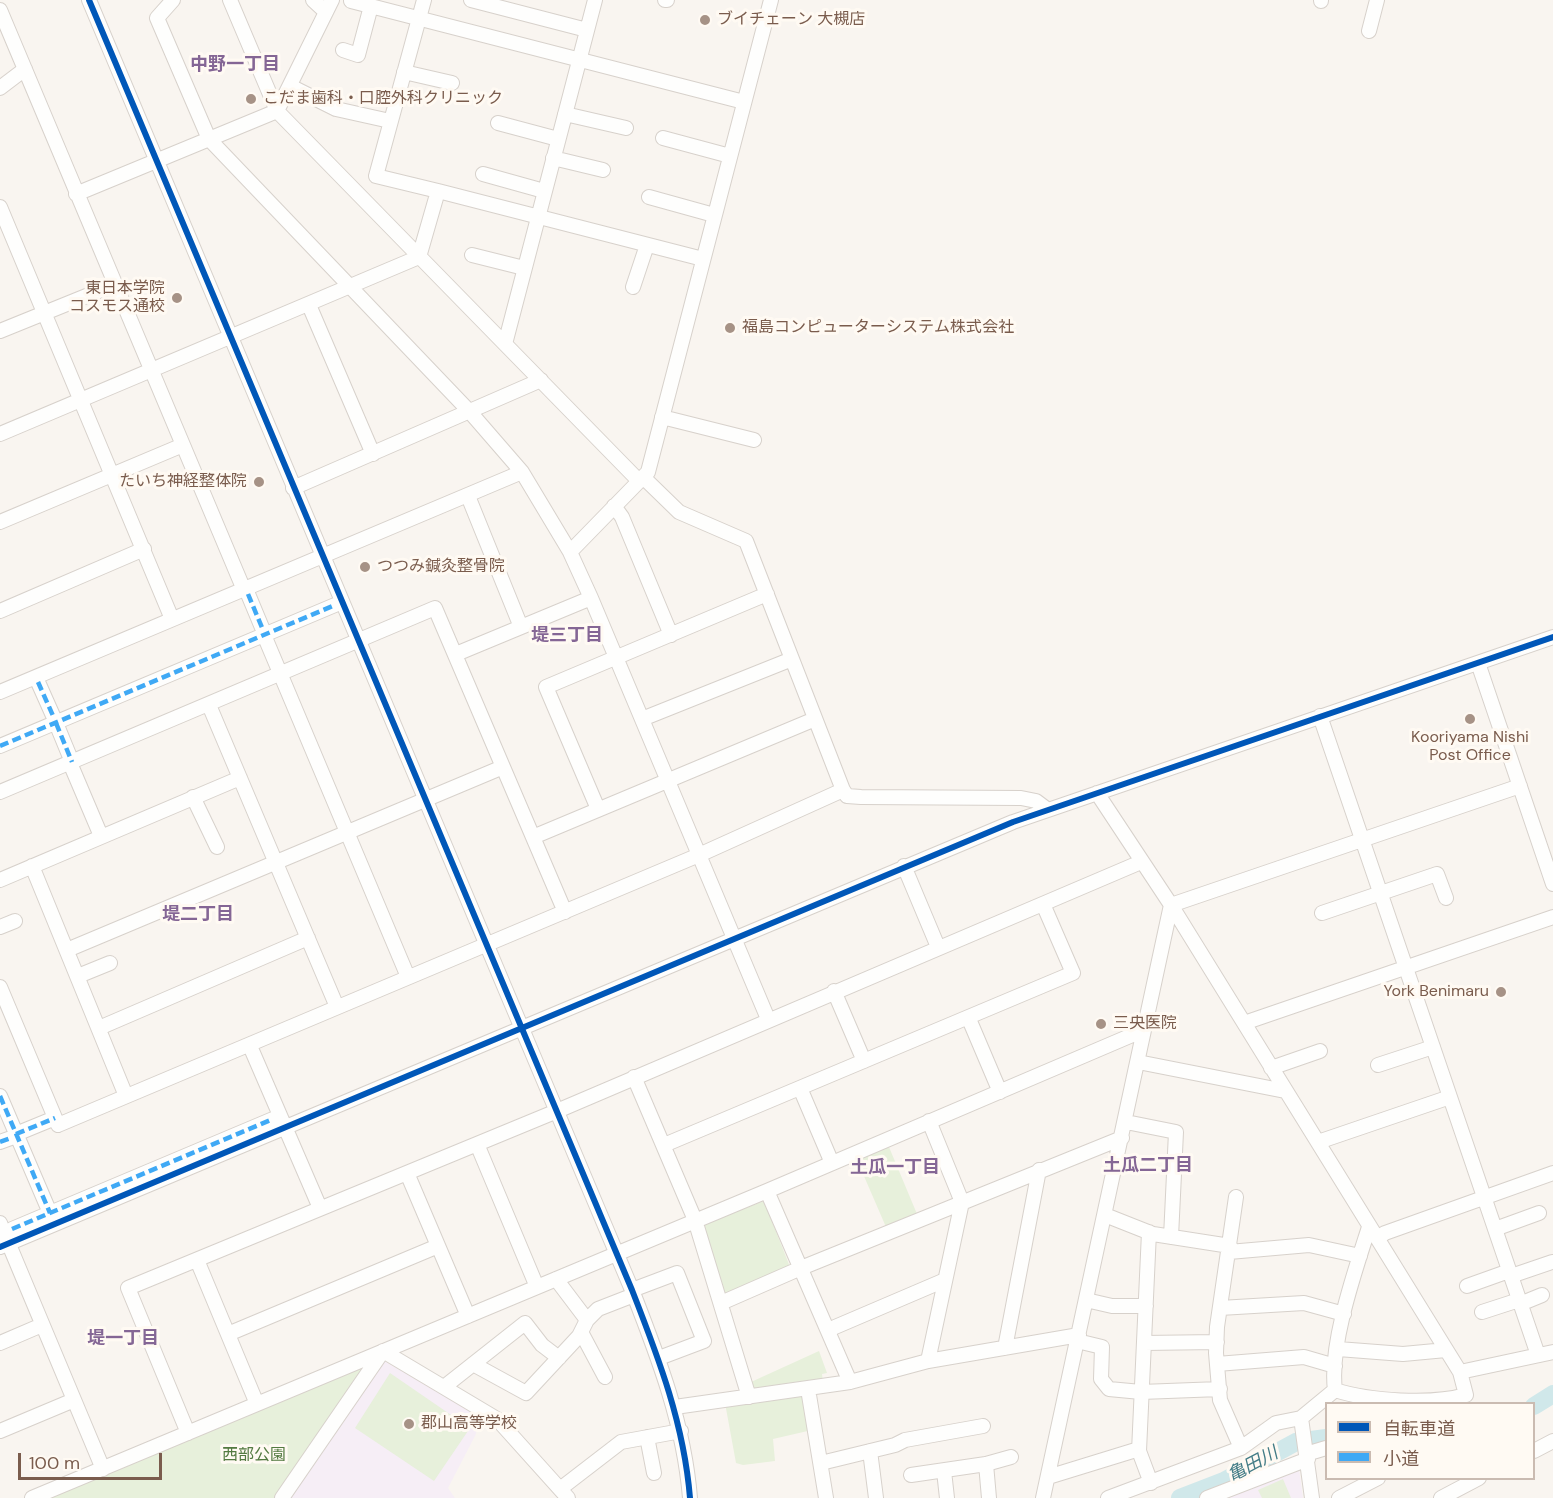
<!DOCTYPE html>
<meta charset="utf-8">
<style>
body{margin:0}
#map{position:relative;width:1553px;height:1498px;overflow:hidden;background:#f9f5f0;font-family:"DM Sans","Noto Sans JP",sans-serif}
canvas{display:block}
.legend{position:absolute;left:1325px;top:1402px;width:210px;height:78px;box-sizing:border-box;background:#fffaf3;border:2px solid #cabbb1;margin:0;padding:8px 10px;list-style:none;font-size:18px;color:#7a5c4d}
.legend li{display:flex;align-items:center;gap:12px;height:30px}
.legend b{width:30px;border:2px solid #cabbb1}
.scale{position:absolute;left:18px;top:1453px;width:144px;height:27px;box-sizing:border-box;border:3px solid #7a5c4d;border-top:0;padding-left:8px;font-size:18px;line-height:21px;white-space:nowrap;color:#7a5c4d;-webkit-text-stroke:4px #fffaf3;paint-order:stroke}
</style>
<div id="map">
<canvas width="1553" height="1498"></canvas>
<ul class="legend">
<li><b style="height:8px;background:#0057b8"></b>自転車道</li>
<li><b style="height:8px;background:#3fa9f5"></b>小道</li>
</ul>
<div class="scale">100 m</div>
</div>
<script>
const g = document.querySelector('canvas').getContext('2d');
g.lineJoin = 'round';
function paint(path, color) { g.fillStyle = color; g.fill(path, 'evenodd'); }
function trace(path, color, width, dash) { g.strokeStyle = color; g.lineWidth = width; g.lineCap = dash ? 'butt' : 'round'; g.setLineDash(dash || []); g.stroke(path); }
function label(font, color, halo, rows, align = 'center') {
  g.font = font + ' "DM Sans","Noto Sans JP",sans-serif'; g.lineWidth = 6; g.setLineDash([]); g.textBaseline = 'middle'; g.strokeStyle = halo; g.fillStyle = color; for (const [text, x, y, turn = 0] of rows) {
    g.save(); g.translate(x, y); g.rotate((+turn || 0) * Math.PI / 180); g.textAlign = isNaN(turn) ? turn : align; if (halo) g.strokeText(text, 0, 0); g.fillText(text, 0, 0); g.restore();
  }
}
const education = new Path2D(`
 M384,1361L478,1413L476,1434L448,1488L455,1498H289Z
 M1299,1469L1303,1498H1225Z`);
const green = new Path2D(`
 M889,1147L917,1214L886,1227L857,1160Z
 M764,1201L790,1267L725,1294L702,1225Z
 M819,1351L827,1373L822,1374L823,1382L753,1391L751,1382Z
 M370,1362L277,1498H45Z
 M390,1373L470,1428L434,1481L355,1428Z
 M804,1395L812,1430L773,1439L775,1461L743,1465L736,1463L725,1403Z
 M1283,1479L1291,1498H1262L1258,1490Z`);
const river = new Path2D(`
 M1534,1406L1553,1394
 M1180,1498L1224,1481L1296,1442L1326,1438`);
const minor = new Path2D(`
 M89,0L632,1290C659,1359 684,1424 690,1498
 M173,0L157,18L209,139L470,412L522,472L570,552L591,598L768,1019
 M230,0L277,111L639,481
 M313,0L326,12
 M471,0L587,30
 M665,0H667
 M351,1L744,102
 M1321,1V0
 M0,10L244,590
 M1369,31L1377,0
 M343,50L358,55L371,6
 M404,72L452,83
 M290,86L336,109L390,121
 M0,88L25,69
 M565,114L626,128
 M498,123L558,139
 M663,138L730,156
 M553,158L603,170
 M483,174L544,191
 M438,191L703,259
 M76,194L277,111L332,0
 M649,197L714,215
 M0,207L172,619
 M472,255L524,268
 M633,287L647,245
 M309,305L373,454
 M0,331L116,284
 M505,344L595,0
 M662,417L754,440
 M0,434L419,257L438,191L376,176L424,0
 M643,477L679,512L746,541L843,790
 M293,488L541,380
 M468,496L521,627
 M614,506L622,517L671,635
 M0,522L183,445
 M570,552L648,472L771,0
 M248,594L263,630
 M0,611L144,549
 M264,635L408,977
 M456,654L591,598
 M1478,663L1553,884
 M38,682L54,718
 M0,692L522,472
 M209,705L337,1007
 M1320,716L1538,1355
 M642,719L792,659
 M56,723L72,762
 M0,746L335,605
 M70,763L101,836
 M0,792L435,608L565,912
 M1097,793L1171,905L1460,1372
 M193,797L217,847
 M598,809L546,687L767,594
 M533,837L815,719
 M32,866L126,1096
 M904,866L938,947
 M0,880L240,778
 M1322,913L1437,874L1446,898
 M0,927L15,921
 M67,950L503,767
 M78,976L110,963
 M0,987L58,1125L699,855L843,790L847,796L861,797L1021,798L1036,801L1048,810
 M834,991L864,1061
 M969,1019L1000,1092
 M1244,1023L1553,917
 M99,1028L308,938
 M250,1046L320,1208
 M1138,1062L1285,1091
 M1378,1065L1433,1047
 M1271,1068L1320,1051
 M634,1077L695,1220L749,1397
 M800,1088L832,1163
 M0,1096L50,1213
 M1126,1122L1176,1132L1171,1237
 M16,1134L55,1118
 M0,1142L11,1138
 M1318,1142L1450,1097
 M477,1144L537,1287
 M664,1145L1073,973L1043,904
 M407,1173L468,1316
 M767,1191L850,1382
 M1236,1197L1217,1327L1216,1353L1220,1400L1241,1448
 M1105,1215L1153,1234L1230,1246
 M0,1223L103,1469
 M12,1229L273,1119
 M1495,1229L1539,1213
 M1149,1232L1139,1451L1151,1483
 M1377,1238L1385,1233L1553,1173
 M0,1247L1013,822L1553,637
 M1229,1252L1309,1245L1360,1256
 M197,1260L257,1404
 M1511,1276L1552,1262
 M556,1279L587,1320
 M1467,1286L1509,1271
 M632,1290L677,1273L704,1341L659,1358
 M1086,1300L1112,1306H1146
 M721,1303L801,1268L1122,1138
 M1520,1304L1542,1295
 M1220,1308L1304,1303L1344,1314
 M1482,1312L1519,1300
 M828,1330L945,1280
 M581,1332L605,1377
 M228,1334L438,1246
 M1077,1341L1102,1347L1101,1379L1109,1389L1141,1392L1220,1389
 M0,1343L42,1325
 M1144,1343L1217,1342
 M1005,1348L1039,1170
 M1338,1349L1403,1354L1446,1350
 M383,1351L497,1419L568,1498
 M928,1361L962,1202L929,1121
 M473,1364L526,1393L579,1336L587,1320L598,1309L634,1295
 M1217,1364L1304,1357L1335,1366
 M444,1387L525,1323L542,1345L559,1358
 M808,1389L826,1498
 M1335,1390C1329,1345 1355,1271 1369,1227
 M675,1407L850,1382L928,1361L1079,1335
 M1301,1418L1312,1498
 M0,1431L74,1400
 M188,1433L128,1288L557,1111L1141,862
 M647,1437L654,1473
 M870,1451L876,1498
 M1534,1451L1553,1441
 M1306,1454L1326,1448
 M821,1463L895,1445L905,1440L983,1426
 M986,1464L989,1498
 M944,1471L947,1498
 M911,1475L986,1464L1011,1457
 M1048,1477L1139,1449
 M560,1489L621,1442L681,1431
 M32,1498L767,1191L1144,1030
 M282,1498L383,1351
 M1043,1498L1171,905L1520,786
 M1108,1498L1241,1448L1276,1423L1301,1418L1335,1390C1369,1401 1432,1405 1466,1395L1460,1372L1553,1352
 M1207,1498L1308,1459
 M1339,1498L1378,1478
 M1441,1498L1479,1478`);
const quiet = new Path2D(`
 M248,594L263,630
 M38,682L54,718
 M56,723L72,762
 M0,746L335,605
 M0,1096L50,1213
 M16,1134L55,1118
 M0,1142L11,1138
 M12,1229L273,1119`);
const cycleway = new Path2D(`
 M89,0L632,1290C659,1359 684,1424 690,1498
 M0,1247L1013,822L1553,637`);
const markers = [
 [705,20,6,"#a69286"],
 [251,99,6,"#a69286"],
 [177,298,6,"#a69286"],
 [730,328,6,"#a69286"],
 [259,482,6,"#a69286"],
 [365,567,6,"#a69286"],
 [1470,719,6,"#a69286"],
 [1501,992,6,"#a69286"],
 [1101,1024,6,"#a69286"],
 [409,1424,6,"#a69286"]
];
const poiNames = [
 ["ブイチェーン 大槻店",717,20],
 ["こだま歯科・口腔外科クリニック",263,99],
 ["東日本学院",165,289,"right"],
 ["コスモス通校",165,307,"right"],
 ["福島コンピューターシステム株式会社",742,328],
 ["たいち神経整体院",247,482,"right"],
 ["つつみ鍼灸整骨院",377,567],
 ["Kooriyama Nishi",1470,738,"center"],
 ["Post Office",1470,756,"center"],
 ["York Benimaru",1489,992,"right"],
 ["三央医院",1113,1024],
 ["郡山高等学校",421,1424]
];
const parkNames = [
 ["西部公園",254,1456]
];
const neighbourhoodNames = [
 ["中野一丁目",235,65],
 ["堤三丁目",567,636],
 ["堤二丁目",198,915],
 ["土瓜二丁目",1148,1166],
 ["土瓜一丁目",895,1168],
 ["堤一丁目",123,1339]
];
const waterNames = [
 ["亀田川",1253,1465,-28]
];
paint(education, '#f6eef6');
paint(green, '#e7f0db');
trace(river, '#d0e8ea', 18);
trace(minor, '#d7d1cb', 16);
trace(minor, '#fefefd', 14);
trace(quiet, '#3fa9f5', 4.5, [9, 4.5]);
trace(cycleway, '#0057b8', 6);
for (const [x, y, r, color] of markers) { const dot = new Path2D(); dot.arc(x, y, r, 0, 2 * Math.PI); g.fillStyle = color; g.fill(dot); trace(dot, '#fffaf3', 2); }
label('16px', '#7a5c4d', '#fffaf3', poiNames, 'left');
label('16px', '#537a41', '#fffaf3', parkNames);
label('bold 18px', '#846695', '#fffaf3', neighbourhoodNames);
label('italic 18px', '#437c86', '#fffaf3', waterNames);
</script>
